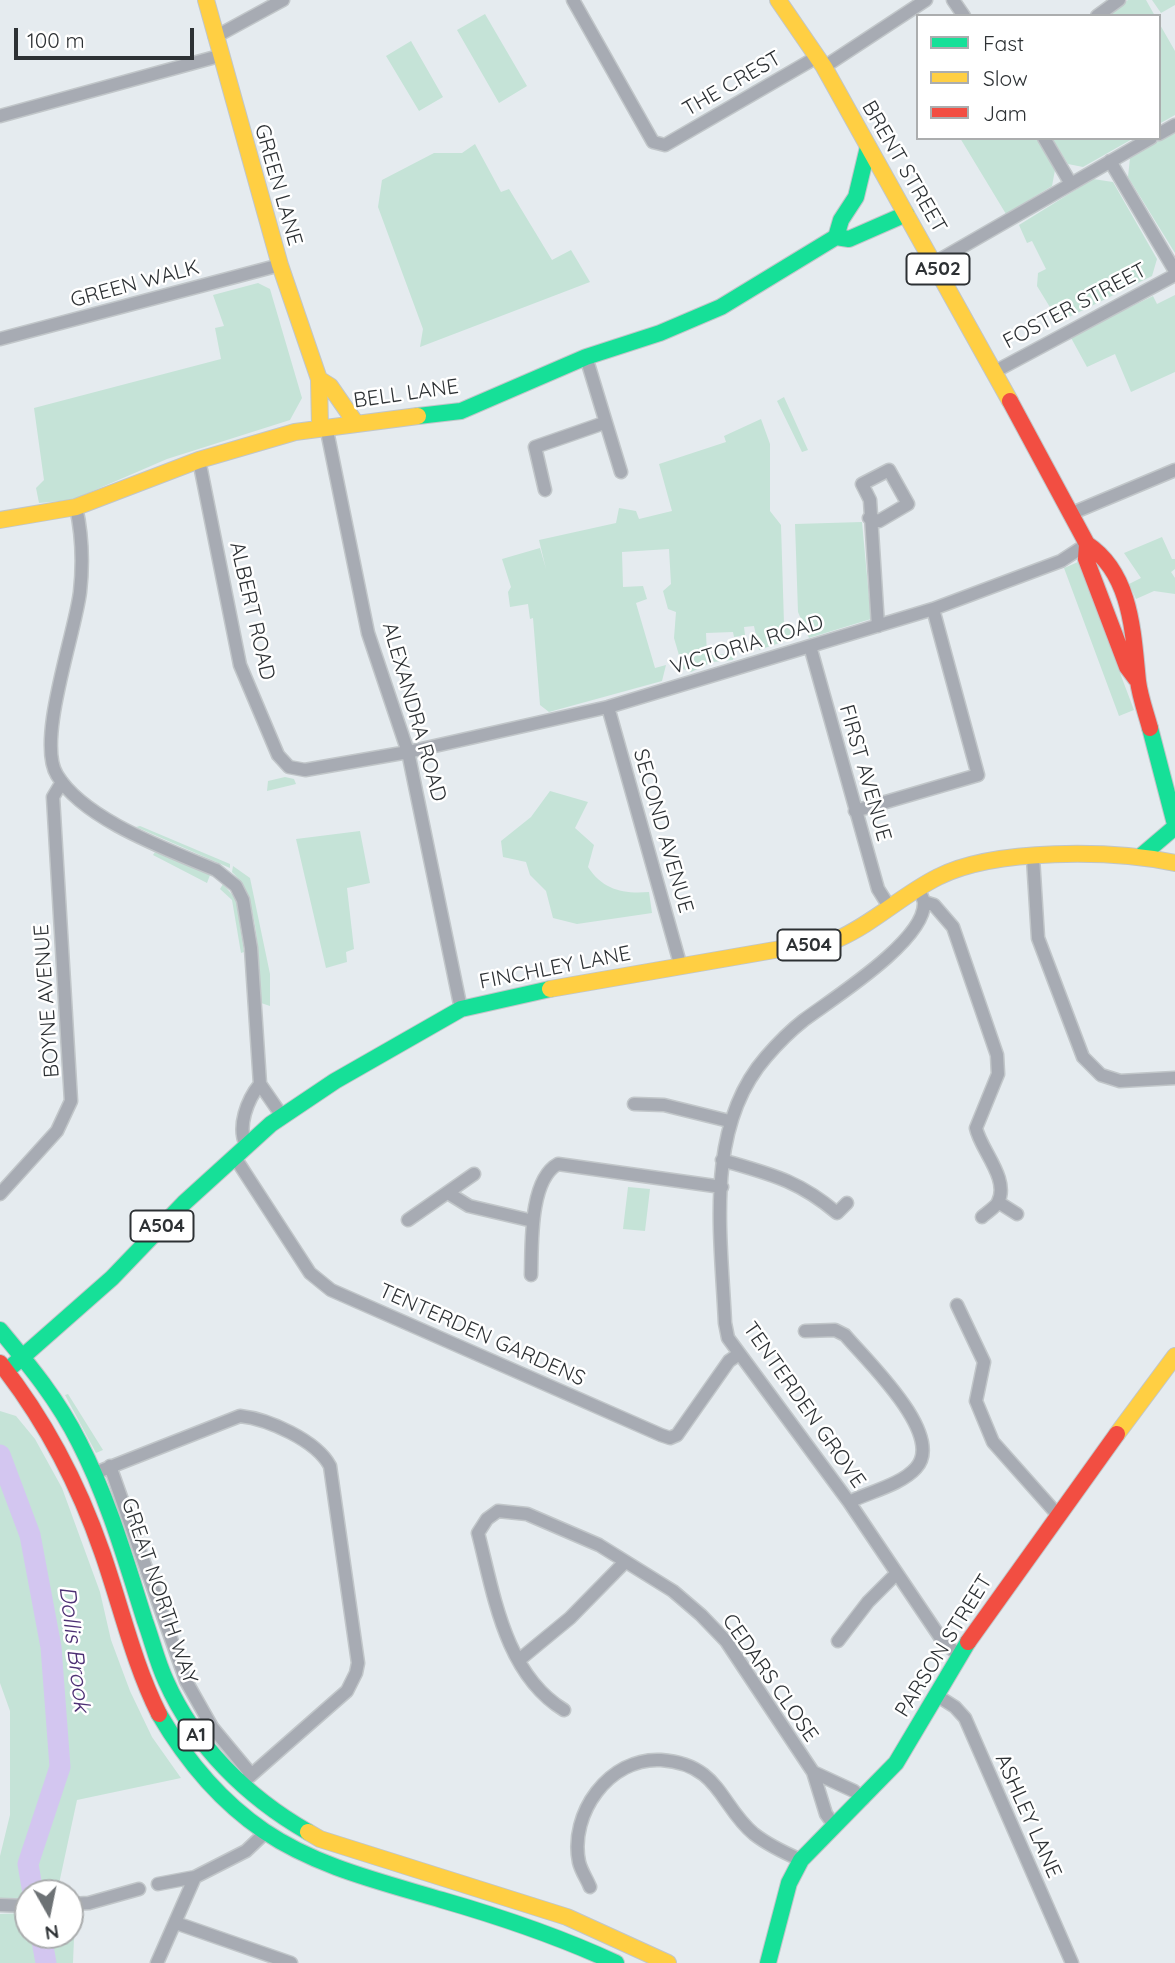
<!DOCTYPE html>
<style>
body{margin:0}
#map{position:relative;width:1175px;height:1963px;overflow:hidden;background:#e5ebef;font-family:Quicksand,sans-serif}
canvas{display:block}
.legend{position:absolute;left:916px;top:14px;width:245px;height:126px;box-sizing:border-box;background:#fff;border:2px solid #abadae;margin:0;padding:9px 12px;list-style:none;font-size:21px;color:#2d3134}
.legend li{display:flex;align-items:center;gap:14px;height:35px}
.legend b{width:35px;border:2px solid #abadae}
.north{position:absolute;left:14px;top:1879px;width:70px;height:70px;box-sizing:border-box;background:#fff;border:2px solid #abadae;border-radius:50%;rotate:171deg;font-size:19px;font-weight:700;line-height:28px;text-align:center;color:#2d3134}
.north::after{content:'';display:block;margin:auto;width:24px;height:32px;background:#6d7275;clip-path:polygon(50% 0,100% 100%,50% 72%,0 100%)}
.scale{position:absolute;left:14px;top:28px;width:180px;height:32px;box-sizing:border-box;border:4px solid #2d3134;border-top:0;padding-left:9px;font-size:21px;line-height:24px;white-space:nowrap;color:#2d3134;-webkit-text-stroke:5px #fff;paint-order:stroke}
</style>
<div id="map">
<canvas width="1175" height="1963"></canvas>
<ul class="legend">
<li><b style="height:9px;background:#16e098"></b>Fast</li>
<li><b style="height:9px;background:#ffcf43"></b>Slow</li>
<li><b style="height:9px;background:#f24e42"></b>Jam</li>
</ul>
<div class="north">N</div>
<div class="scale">100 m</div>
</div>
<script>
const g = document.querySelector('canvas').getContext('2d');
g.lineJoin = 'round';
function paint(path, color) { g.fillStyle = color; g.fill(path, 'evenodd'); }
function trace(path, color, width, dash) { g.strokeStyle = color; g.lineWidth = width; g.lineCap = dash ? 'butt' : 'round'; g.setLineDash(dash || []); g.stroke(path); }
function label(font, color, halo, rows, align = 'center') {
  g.font = font + ' Quicksand,sans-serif'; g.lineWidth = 5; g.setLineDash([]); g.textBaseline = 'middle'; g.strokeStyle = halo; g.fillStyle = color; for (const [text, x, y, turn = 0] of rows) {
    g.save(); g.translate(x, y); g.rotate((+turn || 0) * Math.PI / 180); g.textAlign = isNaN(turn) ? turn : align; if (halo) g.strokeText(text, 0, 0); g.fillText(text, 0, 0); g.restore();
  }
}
const green = new Path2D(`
 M1128,0H1146L1155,16H1106Z
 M1152,0H1175V5L1161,13Z
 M485,14L527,86L499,103L457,30Z
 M1159,23L1175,51V115L1159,124Z
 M411,41L443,97L419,111L386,56Z
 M1175,131V253L1128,177L1130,158Z
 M960,138H1036L1055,170L1052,186L1006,214Z
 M1052,138H1134L1083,167L1068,164Z
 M475,144L501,192L509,189L552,260L571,250L590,282L420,347L423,329L378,207L382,180L434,153H462Z
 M1093,179L1113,182L1157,259L1152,276L1059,322L1037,286L1038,273L1046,269L1032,241L1027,243L1019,225Z
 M258,283L270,289L302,398L290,420L167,459L72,500L39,503L36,488L44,480L34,408L221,359L215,328L224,326L213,295Z
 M1175,295V372L1131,392L1115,354L1087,367L1070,336L1153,296L1157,304Z
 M784,397L808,450L802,452L777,401Z
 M761,419L770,444V511L781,525L784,624L792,632L791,639L759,650L754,626L744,627L745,635L734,637L733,632L706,633L707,655L734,654L733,660L712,662L691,672L683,669L674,638L676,612L668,609L663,591L671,584L669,549L622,552L623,587L643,586L647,599L636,603L655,668L666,665L662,681L549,712L540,705L533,618L530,619L528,604L510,607L508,592L511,587L502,559L540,548L546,569L539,540L616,523L619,508L636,511L639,519L672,511L659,464L726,442L724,436Z
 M862,522L871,619L809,638L798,612L795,524Z
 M1162,537L1172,559H1175V569L1171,572L1175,578V594L1154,591L1136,599L1129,584L1141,578L1124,553Z
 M1078,562L1134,710L1119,716L1064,568Z
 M285,777L294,779L296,784L267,791L268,781Z
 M550,791L588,802L575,828L594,845L588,867C603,890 623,894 649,892L652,913L577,924L553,918L546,891L530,875L526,862L503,857L501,841L531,817Z
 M140,826L230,864V868L136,827Z
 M360,831L370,883L347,888L354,949L346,952L347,962L326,968L296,839Z
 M155,852L210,875L207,883L153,855Z
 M233,866L250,878L270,974V1006L261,1003C259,966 260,897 232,872Z
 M223,884L236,899L244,952L241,953L232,900L220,889Z
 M628,1187L650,1189L645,1231L623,1229Z
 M68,1394L103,1450L96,1453L65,1395Z
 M0,1411L16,1416L35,1439L62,1488L100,1592L111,1640L130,1691L152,1737L181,1778L77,1800L57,1893H28V1897L0,1901V1856L10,1815V1711L0,1683Z
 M28,1913V1935H70V1913H75L73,1963H0V1914Z`);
const river = new Path2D(`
 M0,1455L30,1535L51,1647L60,1767L28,1864L33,1893
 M41,1935L46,1963`);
const street = new Path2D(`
 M573,0L653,142L665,145L817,57
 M953,0L964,16
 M1097,16L1119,0
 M215,37L283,0
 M824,67L926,0
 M0,116L219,56
 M1159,134L1175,125
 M1044,138L1071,184
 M1110,161L1175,271
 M934,263L1151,138
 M0,339L280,265
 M586,357L621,472
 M994,372L1175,275
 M326,426L368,633L408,752L461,1009
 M199,460L240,665L278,755L289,767L305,770L408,752L608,707L933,609L1061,561L1087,544
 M545,490L535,447L604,423
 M76,507C82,534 83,565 80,592C75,634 36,741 57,775C84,820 169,850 216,870L236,886L243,900L251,948L260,1084C247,1100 237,1127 246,1145
 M1070,514L1175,470
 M869,518L879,521L908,504L889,470L862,484L870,500L878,626
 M810,646L878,889L890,908
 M608,707L681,967
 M855,811L978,775L933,609
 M1033,858L1038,938L1083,1057L1101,1075L1120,1081L1175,1078
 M918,889C920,893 924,899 924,903C925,941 832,999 804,1020C790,1031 778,1043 766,1057C704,1128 721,1235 725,1323L728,1338L849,1502L944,1643L959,1655
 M924,902L934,905L953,927L997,1055L998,1074L976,1128C980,1149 1010,1179 998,1202C996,1207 986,1213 982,1217
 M260,1084L282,1116
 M634,1104L664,1105L729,1121
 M234,1156L310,1273L331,1290L661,1435L670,1438L677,1435L729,1361L739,1354
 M722,1160C770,1174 798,1180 837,1213L847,1203
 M448,1193L469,1206L533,1221
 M0,1194L57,1131L71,1101L53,797L62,782
 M998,1202L1017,1214
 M408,1220L474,1174
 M531,1275C532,1245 529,1180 558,1164L722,1187
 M957,1305L984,1362L976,1401L993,1442L1057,1514
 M805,1331L835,1330L845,1335C866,1360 946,1435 916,1468C901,1485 869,1492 849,1502
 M110,1466L186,1681L212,1727L251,1774
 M95,1473L240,1416C268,1419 316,1440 330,1466L358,1663L356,1673L347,1691L241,1784
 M838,1641L868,1602L896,1574
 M519,1660L570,1618L625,1562
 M936,1695L955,1707L965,1718L1072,1963
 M564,1710C505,1674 494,1595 478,1533L487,1519L498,1511L527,1514L599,1545L673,1591L701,1615L726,1641L813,1772L826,1814L834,1825
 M813,1772L854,1791L863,1799
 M158,1884L195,1877
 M590,1887C587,1879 581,1871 579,1862C569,1814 609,1757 661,1760C720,1764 720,1806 754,1834C768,1845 785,1853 801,1860
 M70,1904L89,1903L139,1889
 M0,1905L28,1906
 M176,1923L291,1963
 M157,1963L195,1877L246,1851L266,1832`);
const fast = new Path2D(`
 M836,237L849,239L906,214
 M418,416L461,411L586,357L660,333L721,307L836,237L841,220L856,197L868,147
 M1150,728L1175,824
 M1141,856L1175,827
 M0,1330C30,1366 58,1400 79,1442C108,1498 126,1561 145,1621C152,1640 157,1662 166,1681C195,1746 247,1797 308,1832
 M11,1367L112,1278L184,1203L271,1124L335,1081L461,1009L550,989
 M159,1714C186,1760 220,1801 264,1831C317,1867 382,1882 442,1900C501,1917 560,1937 616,1963
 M768,1963L789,1883L801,1860L896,1763L968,1642`);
const slow = new Path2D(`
 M206,0L280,265L319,379L320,427
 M778,0L824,67L1010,401
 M319,379L330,386L355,422
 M0,520L76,507L199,460L295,432L418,416
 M550,989L838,939C874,923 902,895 938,877C995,848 1113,850 1175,863
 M1117,1434L1175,1356
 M308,1832L320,1839L567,1917L668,1963`);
const jam = new Path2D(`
 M1010,401L1087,544C1132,574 1133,634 1138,681C1140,697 1146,713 1150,728
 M1087,544L1086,559L1127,667L1136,679
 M0,1363C45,1420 78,1483 102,1552C121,1606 133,1662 159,1714
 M968,1642L1117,1434`);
const shields = [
 [938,269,63],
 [809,945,63],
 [162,1226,63],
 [196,1735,35]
];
const shieldNames = [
 ["A502",938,269],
 ["A504",809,945],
 ["A504",162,1226],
 ["A1",196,1735]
];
const streetNames = [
 ["THE CREST",732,84,-30],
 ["BRENT STREET",904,167,60],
 ["GREEN LANE",278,185,74],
 ["GREEN WALK",135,284,-15],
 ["FOSTER STREET",1075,306,-28],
 ["BELL LANE",406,394,-8],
 ["ALBERT ROAD",252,611,77],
 ["VICTORIA ROAD",747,645,-17],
 ["ALEXANDRA ROAD",414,712,74],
 ["FIRST AVENUE",865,773,74],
 ["SECOND AVENUE",663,831,74],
 ["FINCHLEY LANE",555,968,-11],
 ["BOYNE AVENUE",47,1001,-94],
 ["TENTERDEN GARDENS",482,1335,24],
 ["TENTERDEN GROVE",804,1405,55],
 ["GREAT NORTH WAY",159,1591,71],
 ["PARSON STREET",944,1646,-58],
 ["CEDARS CLOSE",770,1678,55],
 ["ASHLEY LANE",1028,1816,66]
];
const waterNames = [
 ["Dollis Brook",74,1649,83]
];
paint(green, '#c5e3d7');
trace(river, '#d3c6f0', 21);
trace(street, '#c1c6c9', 15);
trace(fast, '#c1c6c9', 18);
trace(slow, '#c1c6c9', 18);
trace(jam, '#c1c6c9', 18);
trace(street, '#a7abb3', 12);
trace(fast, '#16e098', 16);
trace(slow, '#ffcf43', 16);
trace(jam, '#f24e42', 16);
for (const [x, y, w] of shields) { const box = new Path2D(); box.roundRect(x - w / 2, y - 15.5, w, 31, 5); g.fillStyle = '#fff'; g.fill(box); trace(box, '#2d3134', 2); }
label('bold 19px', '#2d3134', null, shieldNames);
label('21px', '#2d3134', '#fff', streetNames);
label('italic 23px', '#4e3175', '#fff', waterNames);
</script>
